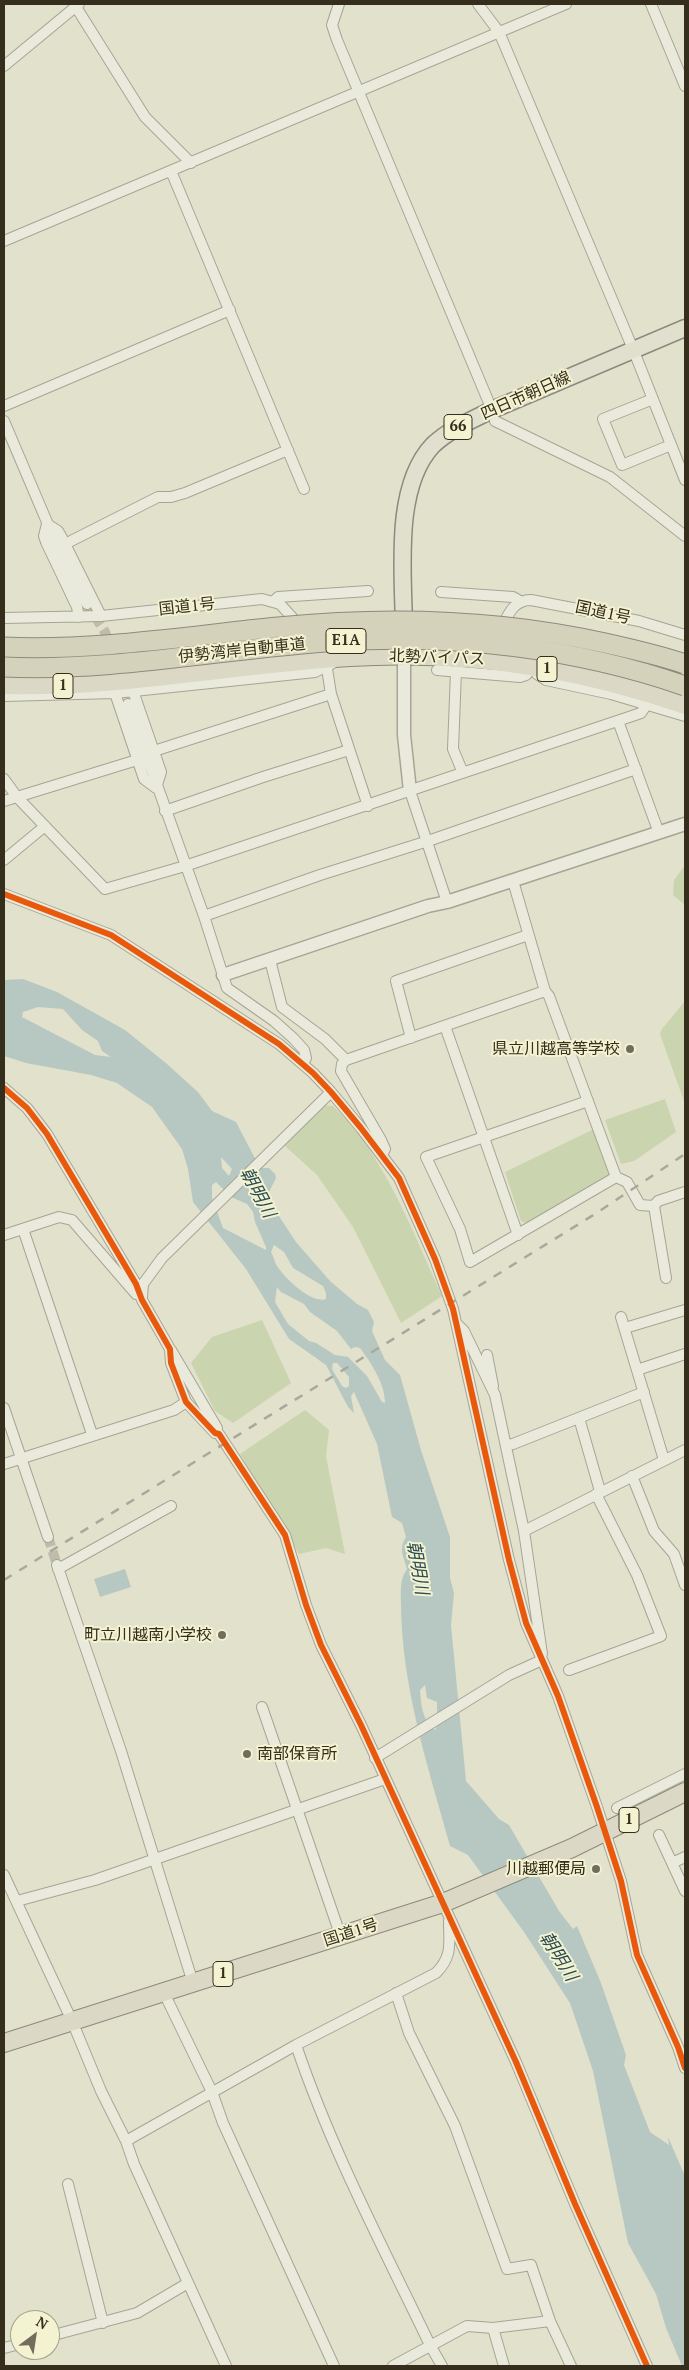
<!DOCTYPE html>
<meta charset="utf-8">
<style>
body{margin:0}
#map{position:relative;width:689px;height:2370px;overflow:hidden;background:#e2e1cc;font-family:"PT Serif",serif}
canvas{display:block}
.frame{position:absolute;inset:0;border:5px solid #352e1d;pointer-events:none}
.north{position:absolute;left:10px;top:2310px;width:50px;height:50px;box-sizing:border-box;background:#f3f2d1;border:1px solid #a7a489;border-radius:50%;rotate:31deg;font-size:14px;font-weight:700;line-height:20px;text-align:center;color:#352e1d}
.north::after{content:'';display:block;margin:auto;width:18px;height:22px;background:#726d5a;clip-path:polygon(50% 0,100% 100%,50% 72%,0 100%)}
</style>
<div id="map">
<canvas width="689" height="2370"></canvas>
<div class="frame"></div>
<div class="north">N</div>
</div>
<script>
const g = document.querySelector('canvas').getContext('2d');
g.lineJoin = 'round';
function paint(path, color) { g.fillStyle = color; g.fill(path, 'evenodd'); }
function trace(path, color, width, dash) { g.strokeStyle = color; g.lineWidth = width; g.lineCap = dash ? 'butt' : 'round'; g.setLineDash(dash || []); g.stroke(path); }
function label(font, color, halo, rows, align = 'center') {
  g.font = font + ' "PT Serif","Noto Sans JP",serif'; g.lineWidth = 4; g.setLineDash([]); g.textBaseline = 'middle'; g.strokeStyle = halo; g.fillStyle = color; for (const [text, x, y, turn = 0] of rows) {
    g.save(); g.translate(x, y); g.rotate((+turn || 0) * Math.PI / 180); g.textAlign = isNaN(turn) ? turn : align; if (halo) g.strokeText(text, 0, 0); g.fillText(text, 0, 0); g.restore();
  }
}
const green = new Path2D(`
 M685,865V905L673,895L674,880Z
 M685,1001V1104L660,1034L662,1029Z
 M665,1099L676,1132L634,1161L621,1164L605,1120Z
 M322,1105L333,1106C386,1157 412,1231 442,1296L401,1323L353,1227L317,1175L284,1145Z
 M594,1129L610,1172L609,1175L527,1223L521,1221L505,1172Z
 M262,1320L291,1383L233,1423L215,1411L191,1363L212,1337Z
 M305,1410L329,1430L326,1456L345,1554L326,1548L299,1554L240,1454Z`);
const water = new Path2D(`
 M23,979L57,992L125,1030L167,1064L198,1092L212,1111L236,1122L260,1168H269L275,1174L276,1178L268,1194L273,1207L296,1242L330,1281L357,1304L368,1310L374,1322L372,1331L385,1360L400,1375L421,1450L450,1537V1578L454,1593L451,1625L466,1781L499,1819L509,1825L559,1911L573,1929L577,1926L601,1983L626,2055L624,2065L650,2132L669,2145L668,2137L685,2176V2366H682L666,2328L656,2294L628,2243L593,2071L570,2003L524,1932L468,1855L450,1846C428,1767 402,1688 401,1606C401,1593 399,1580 407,1569C404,1557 398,1549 406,1537L402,1523L392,1517L377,1444L354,1392L351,1396L354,1413L348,1407L326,1365L289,1339L246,1269L193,1202L188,1169L182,1149L152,1107L117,1083L91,1075L26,1063L4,1056V980ZM38,1007L63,1009L82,1030L98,1041L102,1051L111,1057L95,1055L22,1017L23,1012ZM221,1157L232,1169L229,1176L222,1168ZM216,1182L231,1197L247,1204L253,1212L255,1222L266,1247V1250L223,1228L212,1198V1185ZM274,1245L284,1252L293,1268L323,1286L326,1293V1299C311,1304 285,1278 277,1266C274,1261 274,1257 271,1252ZM277,1287L281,1292L304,1304L310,1312L337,1331L351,1349L355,1347L360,1348C371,1363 385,1383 385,1403L382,1402L367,1376L348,1357L335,1355L316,1343L309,1341L288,1324L275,1302ZM333,1363H337L349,1377V1386L346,1388L342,1386L332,1369ZM425,1685L427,1698L437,1702V1726L435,1730C422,1720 421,1704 420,1690Z
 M125,1569L131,1587L100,1597L94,1579Z`);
const minorTunnel = new Path2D(`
 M87,604L105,632L118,668
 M48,1537L57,1565`);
const minor = new Path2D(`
 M339,4L332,25L337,40L492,410
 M478,4L499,32L633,349L685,480
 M651,4L685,86
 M76,7L145,117L191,163
 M4,66L79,4
 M171,171L304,489
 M4,241L566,4
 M653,399L603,419L622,465L671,445
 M4,406L230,310
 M4,421L64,562L87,604
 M495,421L610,477L685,536
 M47,524L58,531L61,536L101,616
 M47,524L44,536L46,542L77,607L79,617
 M65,544L158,497H171L185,493L288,450
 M441,592L513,597L520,601
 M274,601L278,597L368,591
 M4,618L101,616L262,599L280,604L300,626
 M501,629C508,615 513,600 531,600L639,621L685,635
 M325,656L331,694L368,806
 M533,667L537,674L546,680L611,694L685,716
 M437,670L520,677L526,675L533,667
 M456,671L453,749L463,773
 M133,691L161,772L156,788
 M115,693L144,779L156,788
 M4,696L115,693L315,672L333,663
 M128,704L204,916L227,988L274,1021L293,1038L304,1050L306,1058L303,1064
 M618,721L659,833
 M154,751L331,694
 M4,779L17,797L105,889L185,866L641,713L647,704
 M410,791L447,902
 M4,801L137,760
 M165,811L263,777L349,750
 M4,860L45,826
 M513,881L545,991L549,996L616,1177L470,1262L460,1229L426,1157L588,1101
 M4,894L111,935L279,1044L313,1073L331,1092L361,1128L399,1178L435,1259L453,1309L509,1560L526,1623L558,1696L597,1807L621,1881L637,1955L678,2047L685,2068
 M204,916L320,875L428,841L636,769
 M270,960L282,1007L325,1039L346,1060
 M445,1026L518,1235
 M411,1038L396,981L528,935
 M4,1088L27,1108L47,1134L136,1284L142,1300L170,1349L171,1363L186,1402L215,1433L219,1434L285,1535L306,1605L321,1645L361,1725L516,2062L575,2204L647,2366
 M382,1155L385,1149L381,1140L341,1071L342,1064L346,1060L545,991
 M616,1177L627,1182L640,1205L654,1206
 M23,1229L92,1434
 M4,1235L59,1217L72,1220L136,1294
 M666,1278L654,1206L658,1201L685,1192
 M142,1297L143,1284L162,1258L331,1092
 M621,1317L664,1460
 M458,1325L464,1331L495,1395L524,1531L542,1654
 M625,1328L685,1310
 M171,1350L217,1428
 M487,1355L493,1386
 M637,1370L685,1354
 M4,1408L48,1537
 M579,1418L600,1491
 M506,1445L513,1444L644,1392
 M4,1464L174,1410L186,1402
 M632,1476L654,1531L674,1554L685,1585
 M524,1531L685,1450
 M57,1565L121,1751L193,1983
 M58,1569L171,1506
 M569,1670L661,1636L637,1575L596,1494
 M262,1707L341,1937
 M375,1758L509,1675L542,1660
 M617,1808L685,1774
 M659,1835L685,1891
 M672,1863L685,1857
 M4,1875L72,2021L101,2091L126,2141L134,2164L226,2366
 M17,1901L95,1880L385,1779
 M164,1993L212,2092L223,2123L334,2366
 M396,1993L409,2033L455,2126L507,2269L531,2265L550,2321L571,2366
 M296,2045C331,2149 383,2247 430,2345L442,2366
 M126,2141L296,2045L436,1973C453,1956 449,1943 449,1921
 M68,2184L103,2323
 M493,2328L504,2366
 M50,2336L137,2313L188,2283
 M4,2348L20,2344
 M393,2366L467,2326L493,2328L550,2321`);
const tertiary = new Path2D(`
 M404,655V735L410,791
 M223,975L428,906L447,902L685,824`);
const primary = new Path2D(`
 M404,633C404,577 392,488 433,445C450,429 472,420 492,410L685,328`);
const trunk = new Path2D(`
 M4,685C120,688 234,664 350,657C464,650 578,668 685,705
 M4,2043L443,1903L572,1848L685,1792`);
const rail = new Path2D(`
 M4,1580L595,1214L685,1154`);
const motorwayBridge = new Path2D(`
 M4,647C96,651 187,636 278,627C388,616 497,619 605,643C632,649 659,655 685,664
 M4,667C116,672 227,648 339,641C454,634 576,648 685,686`);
const cycleway = new Path2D(`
 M4,894L111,935L279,1044L313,1073L331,1092L361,1128L399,1178L435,1259L453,1309L509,1560L526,1623L558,1696L597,1807L621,1881L637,1955L678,2047L685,2068
 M4,1088L27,1108L47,1134L136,1284L142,1300L170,1349L171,1363L186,1402L215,1433L219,1434L285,1535L306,1605L321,1645L361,1725L516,2062L575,2204L647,2366`);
const markers = [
 [630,1049,5,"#726d5a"],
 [222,1635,5,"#726d5a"],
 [247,1754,5,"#726d5a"],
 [596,1869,5,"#726d5a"]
];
const shields = [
 [458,427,28],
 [346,641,40],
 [547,669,20],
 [63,686,20],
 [629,1820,20],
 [223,1974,20]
];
const shieldNames = [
 ["66",458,427],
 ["E1A",346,641],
 ["1",547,669],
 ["1",63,686],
 ["1",629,1820],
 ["1",223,1974]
];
const streetNames = [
 ["四日市朝日線",526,396,-24],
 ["国道1号",187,607,-6],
 ["国道1号",603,613,12],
 ["伊勢湾岸自動車道",242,651,-6],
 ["北勢バイパス",437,658,2],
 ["国道1号",351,1933,-18]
];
const poiNames = [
 ["県立川越高等学校",620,1049],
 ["町立川越南小学校",212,1635],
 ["南部保育所",257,1754,"left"],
 ["川越郵便局",586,1869]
];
const waterNames = [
 ["朝明川",257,1193,62],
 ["朝明川",417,1568,80],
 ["朝明川",558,1957,58]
];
paint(green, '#cad4ae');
paint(water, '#b7c8c2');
trace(minorTunnel, '#bfbda9', 10, [10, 5]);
trace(minor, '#a7a495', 12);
trace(tertiary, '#a7a495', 15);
trace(primary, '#8c8a7c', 19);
trace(trunk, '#8c8a7c', 20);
trace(minor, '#eaeadc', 10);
trace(tertiary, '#eaeadc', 12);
trace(primary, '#e1e0cf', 16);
trace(trunk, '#dbd9c6', 18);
trace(rail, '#a9a89d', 2.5, [9, 9]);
trace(motorwayBridge, '#8c8a7c', 21, []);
trace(motorwayBridge, '#d5d2bc', 19);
trace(cycleway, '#e8590c', 6);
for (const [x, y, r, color] of markers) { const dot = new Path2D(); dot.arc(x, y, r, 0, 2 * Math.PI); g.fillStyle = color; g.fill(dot); trace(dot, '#f3f2d1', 2); }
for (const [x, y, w] of shields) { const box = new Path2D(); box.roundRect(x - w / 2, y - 12.5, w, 25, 4); g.fillStyle = '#f3f2d1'; g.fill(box); trace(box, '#352e1d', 1); }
label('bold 15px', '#352e1d', null, shieldNames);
label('16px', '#352e1d', '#f3f2d1', streetNames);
label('16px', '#352e1d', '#f3f2d1', poiNames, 'right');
label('italic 18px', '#2d4d54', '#f3f2d1', waterNames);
</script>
